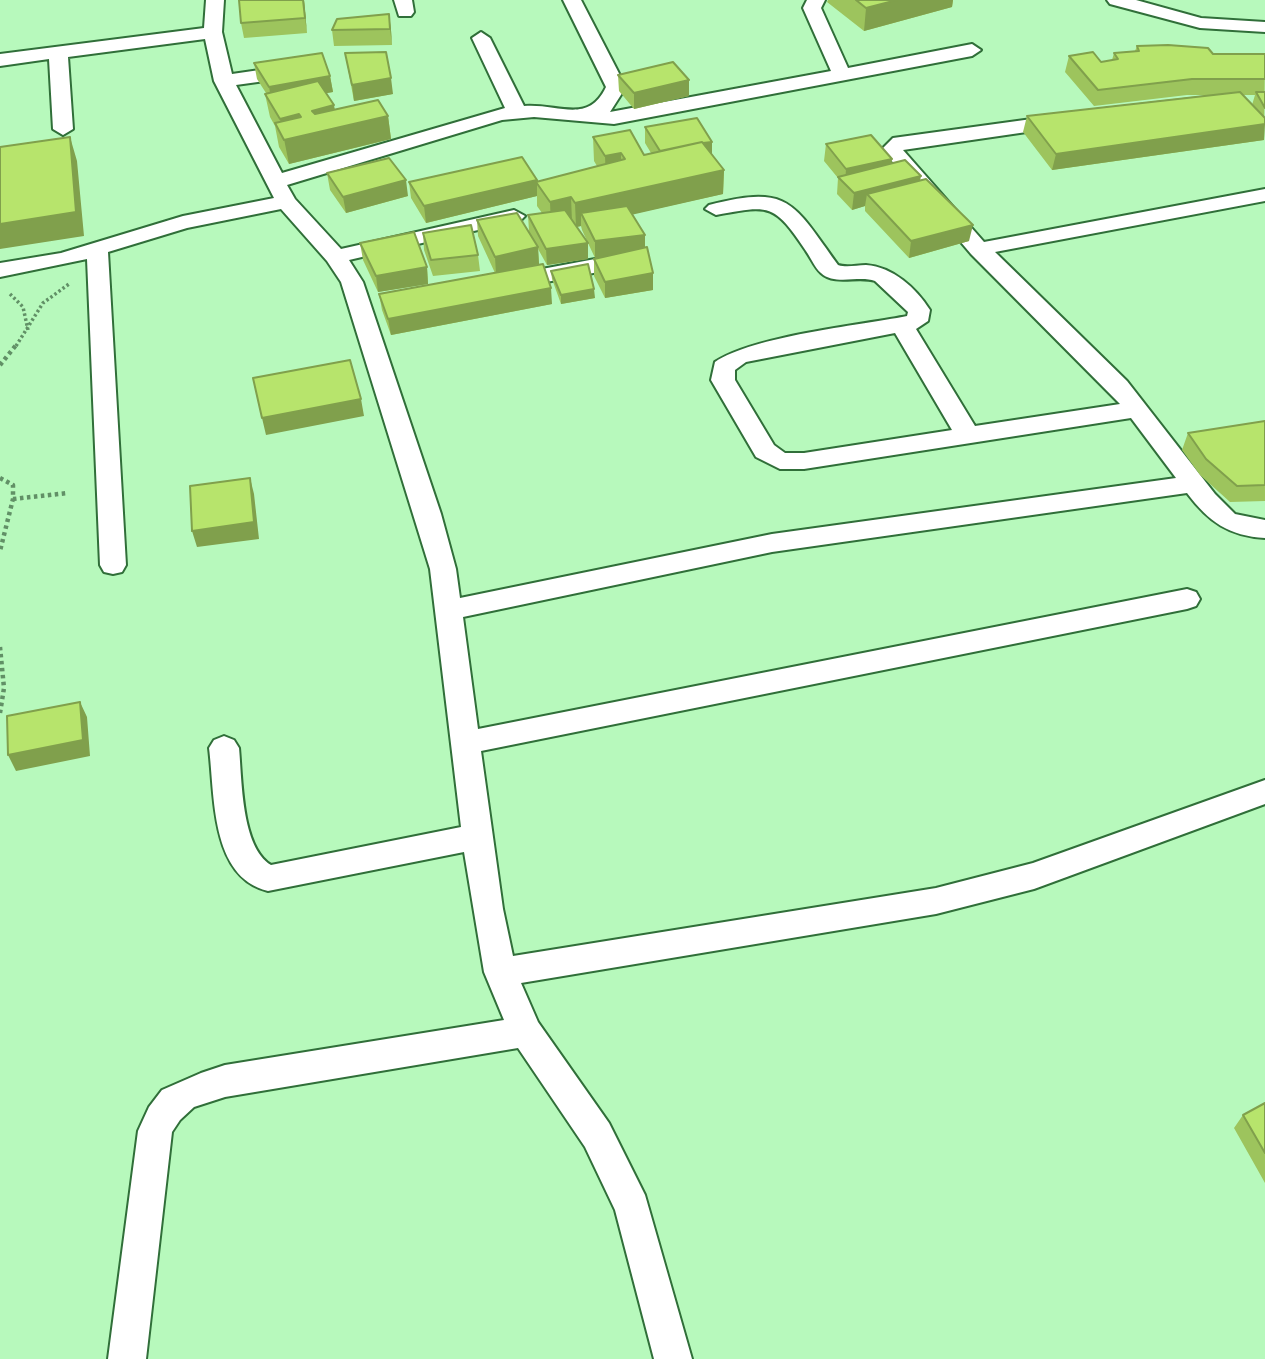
<!DOCTYPE html>
<style>
body{margin:0}
canvas{display:block;background:#b7f9bc}
</style>
<canvas width="1265" height="1359"></canvas>
<script>
const g = document.querySelector('canvas').getContext('2d');
g.lineJoin = 'round';
function trace(path, color, width, dash) { g.strokeStyle = color; g.lineWidth = width; g.lineCap = dash ? 'butt' : 'round'; g.setLineDash(dash || []); g.stroke(path); }
function paint(path, color) { g.fillStyle = color; g.fill(path, 'evenodd'); }
const pathFar1 = new Path2D(`
 M10,294L23,307L28,330
 M16,346L43,303L69,284`);
const path = new Path2D(`
 M0,365L17,344
 M0,478L13,485V499L0,551
 M13,499L68,493
 M0,647L4,688L0,713`);
const minor = new Path2D(`
 M206,0H224L222,32L232,74L294,65L303,71L294,77L236,85L282,173L505,108L472,38L481,32L490,38L524,106C558,103 588,125 606,87L563,0H581L626,87L610,112L831,71L803,8L807,0H825L821,8L848,68L972,44L981,50L972,56L614,124L534,117L502,120L287,185L295,199L341,249L514,210L525,216L521,220L349,260L363,282L441,514L456,569L460,598L772,534L1176,478L1131,418L804,469H780L756,457L711,380L715,362C754,336 856,326 907,316L908,312L875,281C859,275 835,286 821,273C815,268 811,258 806,251C774,203 770,205 716,215L705,209L709,205C790,184 793,203 838,265C847,268 856,265 866,265C893,267 916,288 930,310L928,321L916,329L975,426L1120,404L971,254L885,153L882,149L893,138L1061,115L1068,117L1071,121L1061,127L903,150L984,242L1265,189V201L995,252L1127,381L1215,494L1235,514L1265,520V538C1229,536 1209,522 1187,493L772,552L463,617L478,729L1187,589L1196,592L1200,599L1196,606L1187,609L481,751L503,909L513,956L936,888L1033,863L1265,780V804L1034,889L936,914L521,983L538,1022L609,1123L645,1195L692,1359H654L615,1210L585,1147L518,1048L225,1097L194,1107L180,1120L172,1132L146,1359H108L138,1131L149,1107L162,1090L201,1073L225,1065L504,1020L484,972L464,852L268,891C210,877 215,795 209,748L214,740L224,736L234,740L239,748C242,779 241,847 271,865L461,827L430,569L341,282L327,261L281,209L187,228L108,252L126,565L122,572L113,574L104,572L100,565L87,259L0,277V263L61,253L183,216L274,198L214,81L205,39L68,57L73,129L63,135L53,129L49,59L0,66V54L204,28ZM895,333L952,430L804,453H785L774,445L735,380V370L746,362Z
 M394,0H412L414,12L411,16H399Z
 M1107,0H1136L1201,18L1265,22V32L1200,28L1110,4Z
 M627,253L635,255L638,260L635,265L510,289L499,282L510,275Z`);
const wall = new Path2D(`
 M239,0H304L307,33L244,38L241,23Z
 M828,0H953L952,7L864,31L827,2Z
 M337,19L391,30L392,45L334,46L332,30Z
 M1137,46L1213,54H1265L1264,140L1052,170L1023,132L1027,116L1207,95H1187L1094,106L1065,72L1069,56L1101,62L1112,60L1114,53L1135,51ZM1243,95H1255L1252,105Z
 M345,53L393,94L354,101Z
 M254,63L330,76L333,92L326,93L335,110L388,116L391,139L289,164L279,147L275,126L270,117L265,94L266,93L257,79Z
 M618,75L689,80V96L634,109L619,91Z
 M645,127L712,142V154L724,170L723,194L632,214L645,235V247L653,273V290L605,298L594,276V259L604,257L595,258L588,243V259L547,265L538,249L539,264L518,269L552,304L391,335L382,310L379,294L495,273L478,236L477,220L529,231L528,215L542,213L537,206V196L426,223L411,198L409,182L537,180V182L597,166L594,161L593,137L644,155L651,153L645,143ZM581,226L582,230L588,243L577,227Z
 M826,144L892,159L891,164L920,180L969,241L909,258L865,211V206L852,210L837,194L838,178L824,161Z
 M327,173L408,196L346,213L330,190Z
 M423,233L478,255L480,271L433,276L424,250Z
 M360,243L427,267L428,284L378,292L363,260Z
 M551,271L595,298L561,304L552,279Z
 M1265,421V501L1230,502L1200,475L1182,450L1188,433Z
 M1265,1103V1183L1234,1128L1243,1115Z`);
const shadedWall = new Path2D(`
 M303,0H304L307,33L305,18Z
 M897,0H953L952,7L864,31L866,8Z
 M389,14L391,30L392,45L390,29Z
 M330,76L333,92L272,103L269,87Z
 M391,78L393,94L354,101L352,85Z
 M689,80V96L634,109V93Z
 M334,105L338,128L388,116L391,139L289,164L280,119L299,114L303,136L312,111Z
 M1265,124L1264,140L1052,170L1056,154Z
 M70,137L77,161L84,236L0,249V224Z
 M712,142V158L660,151Z
 M621,153V177L606,180L605,156Z
 M892,159L890,175L845,184L846,169Z
 M724,170L723,194L587,225L581,213V226L576,227L575,203Z
 M921,176L918,192L867,194L865,206L852,210L854,193Z
 M406,180L408,196L346,213L343,197Z
 M537,180V196L426,223L424,206Z
 M571,197L572,221L551,226L550,202Z
 M973,225L969,241L909,258L911,241Z
 M645,235V251L595,258V241Z
 M588,243V259L547,265L546,249Z
 M538,247L539,264L496,274L495,257Z
 M427,267L428,284L378,292L376,276Z
 M653,273V290L605,298V282Z
 M551,288L552,304L391,335L388,319Z
 M594,289L595,298L561,304V295Z
 M361,399L364,416L266,435L262,418Z
 M250,478L254,494L259,539L197,547L192,531Z
 M80,702L87,717L90,756L16,771L8,755Z`);
const building = new Path2D(`
 M239,0H303L305,18L241,23Z
 M856,0H897L866,8Z
 M389,14L390,29L332,30L337,19Z
 M1168,45L1208,48L1213,54H1265V79H1192L1098,90L1069,56L1093,52L1101,62L1118,59L1114,53L1139,51L1137,46Z
 M386,52L391,78L352,85L345,53Z
 M322,53L330,76L269,87L254,63Z
 M673,62L689,80L634,93L618,75Z
 M318,81L334,105L312,111L315,114L378,100L388,116L284,140L275,123L301,117L299,114L280,119L265,94Z
 M1240,92L1265,118V124L1056,154L1027,116Z
 M1256,92H1265V108Z
 M697,118L712,142L703,143L702,142L660,151L645,127Z
 M630,130L644,155L702,142L724,170L575,203L571,197L550,202L536,182L625,159L621,153L605,156L593,137Z
 M871,135L892,159L846,169L826,144Z
 M70,137L76,212L0,224V147Z
 M522,157L537,180L424,206L409,182Z
 M389,158L406,180L343,197L327,173Z
 M905,160L921,176L854,193L838,177Z
 M926,179L973,225L911,241L867,194Z
 M627,206L645,235L595,241L581,213Z
 M565,210L588,243L546,249L528,215Z
 M517,213L538,247L495,257L477,220Z
 M471,225L478,255L431,260L423,233Z
 M414,232L427,267L376,276L360,243Z
 M647,247L653,273L605,282L594,259Z
 M543,264L551,288L388,319L379,294Z
 M588,264L594,289L561,295L551,271Z
 M350,360L361,399L262,418L253,378Z
 M1265,421V485L1237,486L1206,459L1188,433Z
 M250,478L254,522L192,531L190,486Z
 M80,702L83,740L8,755L7,716Z
 M1265,1103V1153L1243,1115Z`);
trace(minor, '#306f39', 4);
trace(pathFar1, '#619066', 3.5, [2.5, 2.5]);
trace(path, '#619066', 4.5, [3.5, 3.5]);
paint(minor, '#fff');
paint(wall, '#9dc45d');
paint(shadedWall, '#80a04c');
paint(building, '#b7e46c');
trace(building, '#80a04c', 2);
</script>
